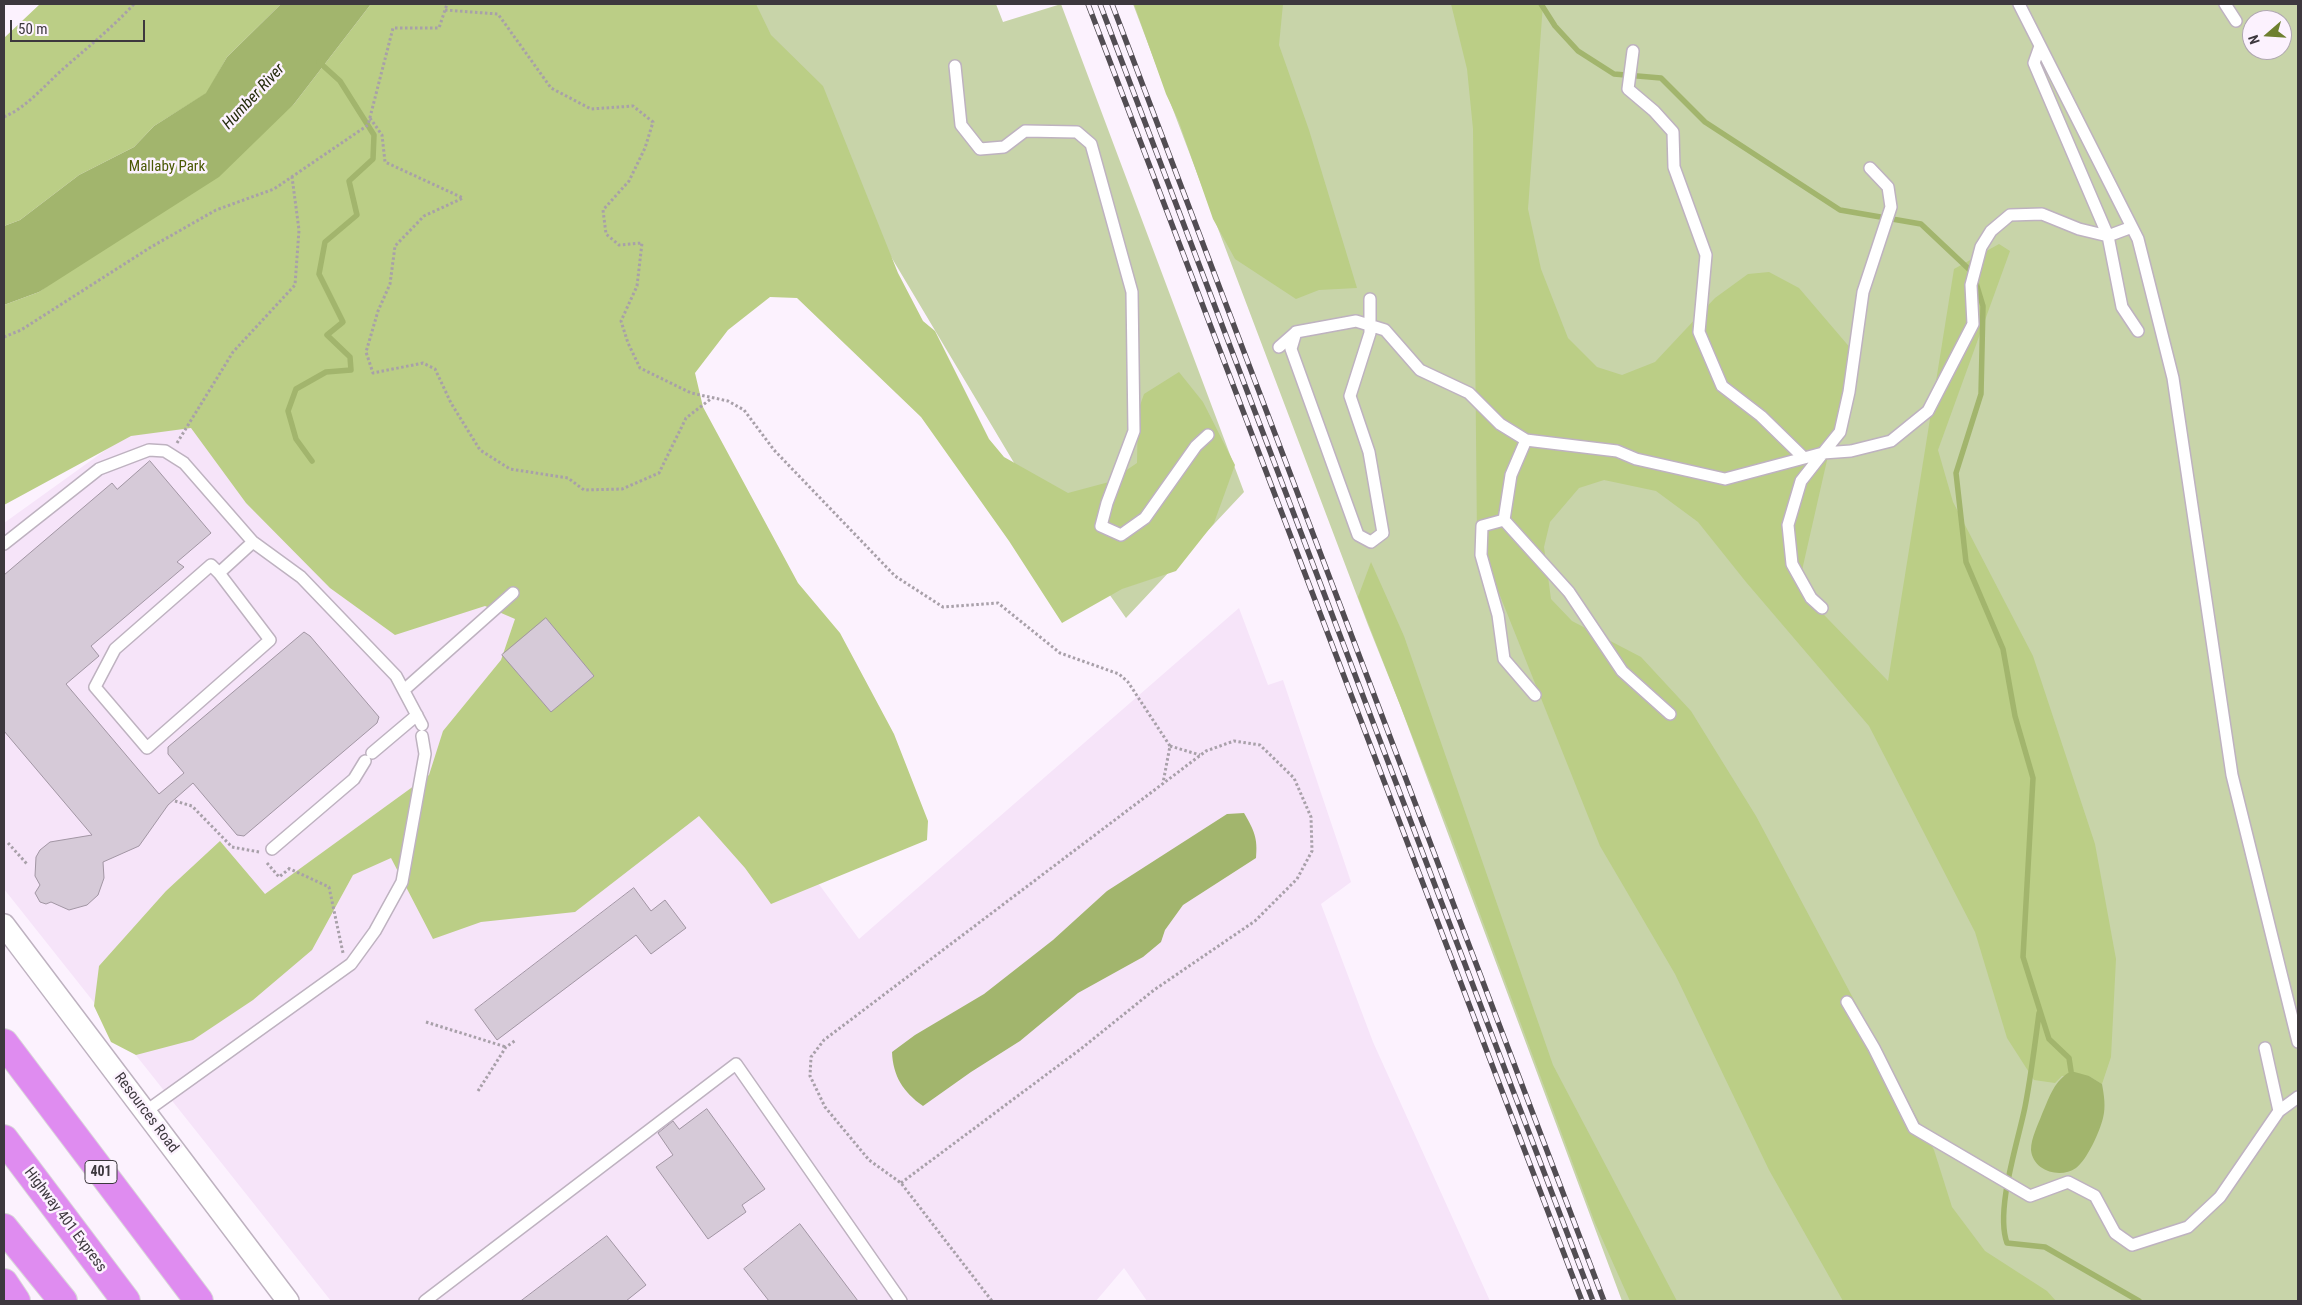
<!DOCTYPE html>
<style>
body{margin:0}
#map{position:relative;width:2302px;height:1305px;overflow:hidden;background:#fcf2fe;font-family:"Roboto Condensed",sans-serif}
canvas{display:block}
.frame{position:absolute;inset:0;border:5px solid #3d383e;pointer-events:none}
.north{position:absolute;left:2242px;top:10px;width:50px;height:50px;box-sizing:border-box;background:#fcf2fe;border:1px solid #b0a8b1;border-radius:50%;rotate:251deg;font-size:14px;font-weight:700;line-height:20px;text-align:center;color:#3d383e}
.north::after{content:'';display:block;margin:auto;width:18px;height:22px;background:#6e8030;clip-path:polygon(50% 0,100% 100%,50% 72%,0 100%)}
.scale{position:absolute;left:10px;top:20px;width:135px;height:22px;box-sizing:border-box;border:2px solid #3d383e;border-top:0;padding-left:6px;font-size:15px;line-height:18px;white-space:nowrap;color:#3d383e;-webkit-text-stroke:4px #fcf2fe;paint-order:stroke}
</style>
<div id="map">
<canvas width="2302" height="1305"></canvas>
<div class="frame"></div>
<div class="north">N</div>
<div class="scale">50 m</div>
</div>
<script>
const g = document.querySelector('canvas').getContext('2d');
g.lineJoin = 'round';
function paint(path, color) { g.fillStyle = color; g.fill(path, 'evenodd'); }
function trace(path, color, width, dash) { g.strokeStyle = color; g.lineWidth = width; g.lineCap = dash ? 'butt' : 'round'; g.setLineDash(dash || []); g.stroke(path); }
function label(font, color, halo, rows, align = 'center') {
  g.font = font + ' "Roboto Condensed",sans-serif'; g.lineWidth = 5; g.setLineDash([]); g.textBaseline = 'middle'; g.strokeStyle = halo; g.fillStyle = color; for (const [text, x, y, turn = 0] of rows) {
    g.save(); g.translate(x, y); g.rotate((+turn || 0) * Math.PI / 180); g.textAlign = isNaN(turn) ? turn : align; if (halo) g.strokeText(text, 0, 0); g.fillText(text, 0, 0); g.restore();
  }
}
const built = new Path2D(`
 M360,257L859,939L1239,608L1268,685L1283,680L1351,882L1321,904L1373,1042L1490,1301H1147L1124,1268L1096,1301H331L4,889V523L203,380Z`);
const green = new Path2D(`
 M732,4H996L1003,22L1061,4L1244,492L1126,618L1040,496L1032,493L859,203Z
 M1133,4H2298V1301H1622L1400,705L1368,625ZM2252,20H2282V50H2252Z`);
const forest = new Path2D(`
 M40,4H281L227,57L207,93L154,126L134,147L79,175L20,220L4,226V38Z
 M371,4H756L771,35L823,86L898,273L923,321L935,331L989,439L1004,457L1068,493L1109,482L1137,463L1138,411L1144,394L1179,372L1203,402L1235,465L1214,523L1176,571L1122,589L1062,623L1009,541L921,417L797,298L770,297L728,330L695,373L703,407L798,583L840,633L894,734L928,821L927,840L771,904L745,868L699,816L575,912L481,922L433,939L391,858L353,875L312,950L253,1000L193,1040L136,1055L111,1042L94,1006L99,966L166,891L220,841L265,894L429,775L443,731L501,660L515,619L485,606L395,635L330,588L246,503L191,428L131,436L4,505V305L39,292L294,104Z
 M1134,4H1283L1279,45L1309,130L1357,288L1319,290L1296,299L1235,259L1213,219L1179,122L1166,94Z
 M1451,4H1543L1528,209L1541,269L1568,338L1597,367L1622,375L1655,362L1715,298L1748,274L1769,272L1799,288L1852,350L1798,588L1888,681L1954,269L1999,244L2010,251L1938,450L1953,502L2033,656L2095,844L2116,959L2111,1057L2102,1084L2089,1076H2062L2055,1083L2034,1080L2007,1038L1975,932L1869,726L1746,582L1698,522L1656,491L1604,480L1579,488L1550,522L1544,547L1551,599L1572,621L1641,657L1691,711L1756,816L1934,1150L1952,1207L1985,1251L2047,1291L2056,1301H1843L1769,1170L1675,974L1600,846L1477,538L1473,129L1467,69Z
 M1371,562L1404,636L1553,1065L1677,1301H1630L1595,1223L1448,828L1358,597Z`);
const water = new Path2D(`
 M281,4H371L294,104L219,177L39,292L4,305V226L20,220L79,175L134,147L154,126L206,93L227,57Z
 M1244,813C1254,830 1258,838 1256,858L1183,905L1165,930L1161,942L1143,957L1078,993L1020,1041L971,1072L923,1106C903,1092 893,1076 892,1052L915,1035L984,994L1053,940L1107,891L1227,814Z
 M2071,1071L2089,1076L2102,1084C2104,1095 2106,1107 2103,1118C2100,1131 2087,1160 2076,1168C2060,1179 2033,1171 2031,1150C2031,1138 2038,1125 2042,1114C2050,1096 2054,1081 2071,1071Z`);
const stream = new Path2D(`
 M1541,4L1555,26L1578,51L1614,74L1661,78L1705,122L1840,210L1921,224L1973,273L1983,306L1981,394L1956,473L1966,562L2003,649L2015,716L2033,778L2023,957L2049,1039L2069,1058L2071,1071
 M312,461L296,439L288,411L296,389L326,372L351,370L350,357L327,335L343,322L319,274L325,242L357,215L349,181L373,159L374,135L340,81L319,62
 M2039,1013C2035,1044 2031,1076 2025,1107C2018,1142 1995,1210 2007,1243L2045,1247L2139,1301`);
const building = new Path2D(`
 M150,461L211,533L177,562L184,567L91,646L99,656L66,684L159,794L184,773L168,754V747L304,632L310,636L379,717L377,723L244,836L237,835L193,783L168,805L139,846L103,862L104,878L98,895L87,905L69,910L51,902L46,904L40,902L35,893L40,885L35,876L36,857L40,850L50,842L92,835L4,731V575L112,483L117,489Z
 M546,618L594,676L551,712L502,655Z
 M634,888L651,911L665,900L686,928L651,954L636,935L497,1040L475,1010Z
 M707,1109L765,1189L742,1205L746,1212L708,1239L656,1167L673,1155L658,1133L673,1121L679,1129Z
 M800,1224L858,1301H769L744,1269Z
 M607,1236L646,1285L626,1301H521Z`);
const path = new Path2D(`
 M445,10L498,14L551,88L591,109L633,106L653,122L645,148L629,181L603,210L606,234L619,245L642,243L637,286L621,321L628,343L640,368L691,393L728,401L744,410L774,450L895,576L943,607L998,603L1060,653L1119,674L1128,682L1170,746L1163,783
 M4,117C27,107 44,86 63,69C88,47 112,28 134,4
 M370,118L382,135L385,162L463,198L424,216L395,246L390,284L378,311L366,352L373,373L423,363L435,369L451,403L480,450L510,469L568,478L584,490L622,489L659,473L686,418L712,398
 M4,337L21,330L151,247L216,210L274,189L368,125L393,28H439L447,4
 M177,443L233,352L295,285L299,230L292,177
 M1170,746L1200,755
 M175,801L192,806L232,847L259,852
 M8,843L27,864
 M267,863L279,877L289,869
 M288,868L329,887L343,953
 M426,1022L506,1047
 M478,1091L506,1047L516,1040
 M901,1183L1082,1048L1154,990L1255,921L1297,879L1312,851L1311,817L1294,778L1260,745L1234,741L1206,751L824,1040L811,1057L810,1076L825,1107L869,1160L901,1183L992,1301`);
const lane = new Path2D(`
 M2019,4L2138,239L2173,378L2232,775L2298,1042
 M2225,4L2236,21
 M2040,46L2034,63L2108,236L2122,307L2138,331
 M1633,51L1628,89L1654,111L1673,132L1674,167L1706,255L1699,332L1722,386L1761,416L1804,458
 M955,66L961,125L980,149L1004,147L1025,131L1077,132L1091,144L1132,292L1134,431L1107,503L1101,526L1121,535L1145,518L1196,446L1208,435
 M1370,299V333L1350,396L1369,452L1383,533L1371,542L1358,535L1291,349L1296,332L1356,321L1385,330L1420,370L1469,393L1500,424L1526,440L1617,451L1636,459L1725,479L1823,453L1840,432L1849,392L1863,292L1891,207L1888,187L1870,168
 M1279,347L1296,332
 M1526,440L1511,475L1504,520L1482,526L1481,555L1498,615L1504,659L1535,695
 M1504,520L1569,592L1622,671L1670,714
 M4,544L99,469L149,450L165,451L184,463L253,542L301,577L396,676L422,725
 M219,573L270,640L147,748L95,687L115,649L211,565L219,573L253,542
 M1822,608L1811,598L1792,564L1788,525L1801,481L1823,453L1851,451L1891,441L1928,411L1973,324L1971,285L1981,247L1991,231L2010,215L2042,214L2079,229L2108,236L2132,227
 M404,690L513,593
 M372,753L417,715
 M272,849L354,779L365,761
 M1847,1002L1874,1048L1914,1128L2030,1196L2068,1182L2095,1196L2115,1233L2132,1245L2188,1227L2220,1197L2279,1111L2298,1097
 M2265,1048L2279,1111
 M145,1112L351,964L375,931L402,882L425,754L422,736
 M425,1301L736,1064L901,1301`);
const street = new Path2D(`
 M4,925L288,1301`);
const highway = new Path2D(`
 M4,1043L199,1301
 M4,1139L126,1301
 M4,1228L63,1301
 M4,1283L16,1301`);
const rail = new Path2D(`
 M1088,4L1582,1301
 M1100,4L1593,1301
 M1112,4L1604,1301`);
const shields = [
 [101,1172,32]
];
const shieldNames = [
 ["401",101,1172]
];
const parkNames = [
 ["Mallaby Park",167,167]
];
const streetNames = [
 ["Resources Road",146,1113,53],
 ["Highway 401 Express",65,1220,53]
];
const waterNames = [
 ["Humber River",254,97,-47]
];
paint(built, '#f6e4f9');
paint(green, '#c8d4a9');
paint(forest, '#bbce86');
paint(water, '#a2b56d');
trace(stream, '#a2b56d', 5.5);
paint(building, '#d6cad8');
trace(building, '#a296a4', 1);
trace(lane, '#beb2c0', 14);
trace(street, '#beb2c0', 24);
trace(highway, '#d8d7d8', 30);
trace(path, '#a8a0a9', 3, [2.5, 2.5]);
trace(lane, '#fff', 11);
trace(street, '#fff', 21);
trace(highway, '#df8cf0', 28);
trace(rail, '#524d53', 5.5);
trace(rail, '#fcf2fe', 4, [11]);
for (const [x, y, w] of shields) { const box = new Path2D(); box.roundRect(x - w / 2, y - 11.5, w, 23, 4); g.fillStyle = '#fcf2fe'; g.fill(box); trace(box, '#3d383e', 1); }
label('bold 14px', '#3d383e', null, shieldNames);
label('15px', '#4a5904', '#fcf2fe', parkNames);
label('15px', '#3d383e', '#fcf2fe', streetNames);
label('italic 16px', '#262d0e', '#fcf2fe', waterNames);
</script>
